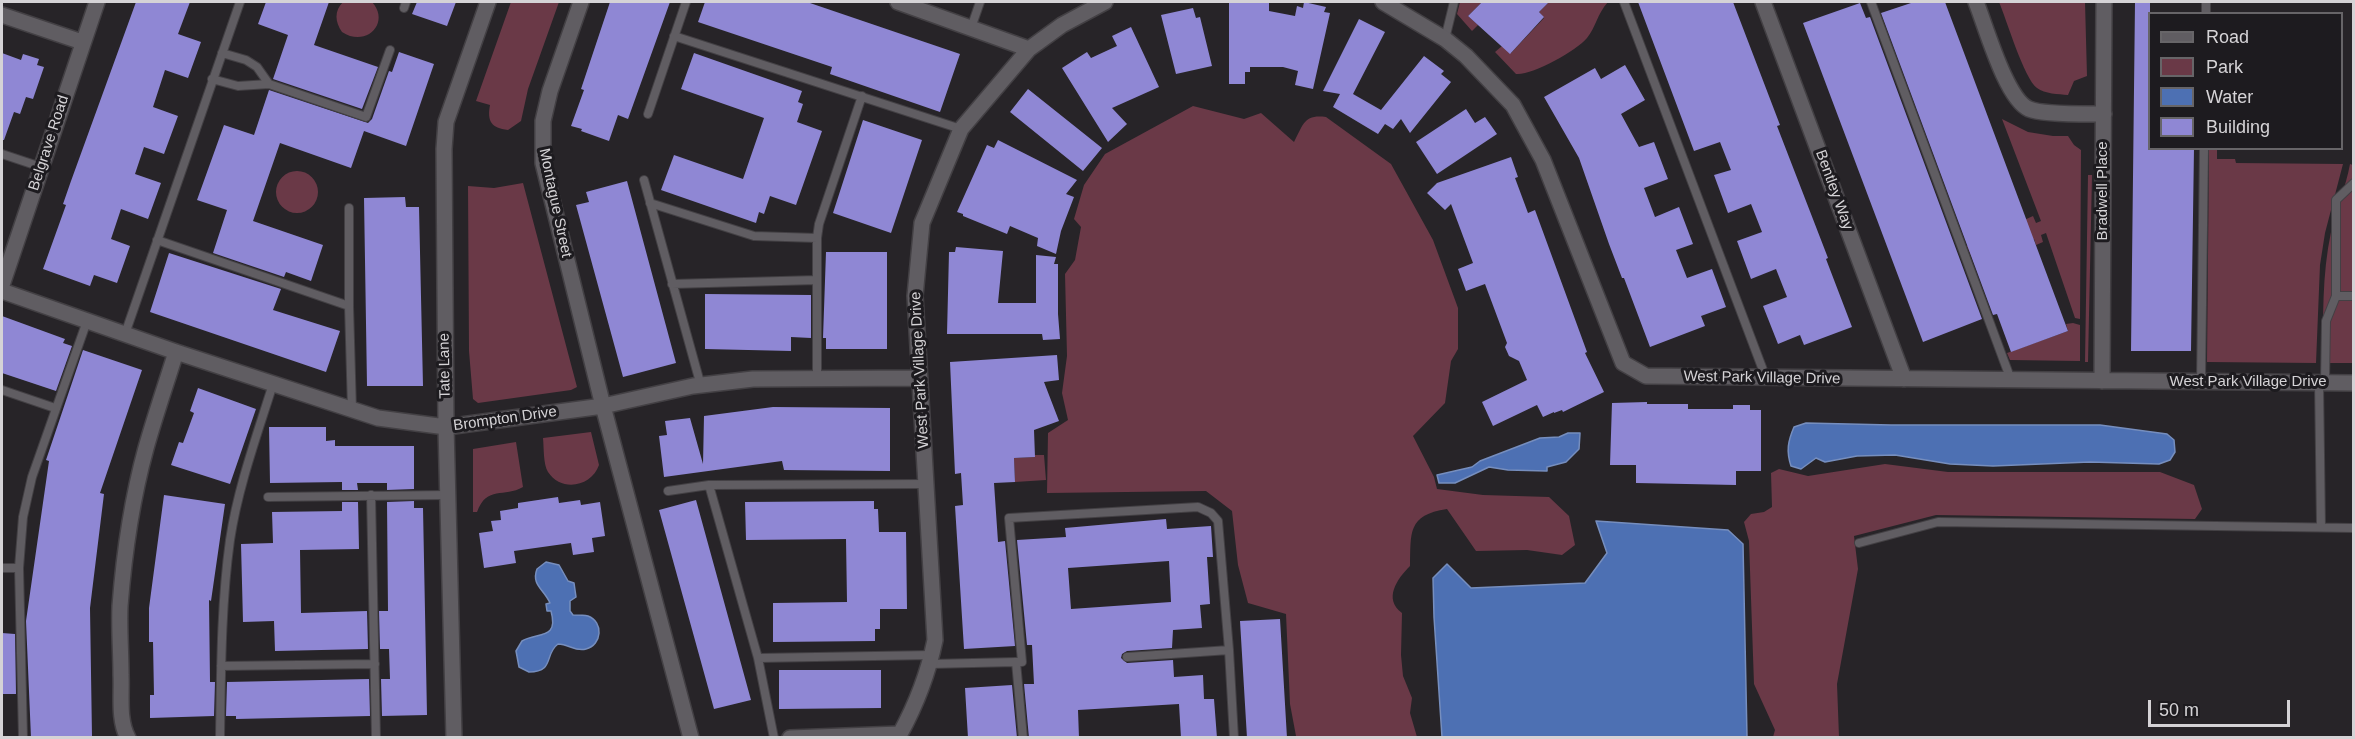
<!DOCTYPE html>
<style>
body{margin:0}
#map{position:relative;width:2355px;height:739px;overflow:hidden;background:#272428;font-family:Helvetica,sans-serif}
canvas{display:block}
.frame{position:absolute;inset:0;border:3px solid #d5d3d6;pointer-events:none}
.legend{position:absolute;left:2148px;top:12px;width:195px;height:138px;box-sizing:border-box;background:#1d1b1f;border:2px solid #676568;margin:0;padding:8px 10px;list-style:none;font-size:18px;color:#d5d3d6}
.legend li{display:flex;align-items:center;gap:12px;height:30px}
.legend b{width:30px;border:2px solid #676568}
.scale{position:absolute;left:2148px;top:700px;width:142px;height:27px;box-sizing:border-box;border:3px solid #d5d3d6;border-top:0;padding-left:8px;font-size:18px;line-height:21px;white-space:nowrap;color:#d5d3d6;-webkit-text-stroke:4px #1d1b1f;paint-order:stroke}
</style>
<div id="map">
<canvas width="2355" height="739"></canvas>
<div class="frame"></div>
<ul class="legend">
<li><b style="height:8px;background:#605d62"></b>Road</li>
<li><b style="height:16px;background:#6a3947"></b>Park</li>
<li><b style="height:16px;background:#4d70b3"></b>Water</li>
<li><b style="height:16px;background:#8f87d4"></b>Building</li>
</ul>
<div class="scale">50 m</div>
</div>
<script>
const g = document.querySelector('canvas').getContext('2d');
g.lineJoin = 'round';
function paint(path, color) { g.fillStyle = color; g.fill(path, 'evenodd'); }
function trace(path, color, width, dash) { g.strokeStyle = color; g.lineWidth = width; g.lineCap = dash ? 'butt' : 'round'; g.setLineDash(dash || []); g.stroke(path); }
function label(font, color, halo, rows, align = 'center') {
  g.font = font + ' Helvetica,sans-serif'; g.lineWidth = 6; g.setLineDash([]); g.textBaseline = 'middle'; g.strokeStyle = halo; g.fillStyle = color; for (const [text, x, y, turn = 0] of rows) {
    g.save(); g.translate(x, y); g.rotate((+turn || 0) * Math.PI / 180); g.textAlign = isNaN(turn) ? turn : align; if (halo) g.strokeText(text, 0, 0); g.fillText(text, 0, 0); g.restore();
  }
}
const green = new Path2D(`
 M343,2H372C391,23 366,48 342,32C335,22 334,11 343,2Z
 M511,2H559L528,89L521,121L508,130C491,128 487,121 490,105L476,101Z
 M1460,2H1482L1468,16L1478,25L1472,31L1457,14Z
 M1549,2H1608C1597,14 1596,27 1587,38C1576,51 1531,76 1516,74L1495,52L1502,46L1511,53L1544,18L1539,12Z
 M1999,2H2085L2087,76L2074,81L2068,95C2058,94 2045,94 2037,88C2024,79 2006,18 1999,2Z
 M1193,106L1244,119L1261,113L1294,142C1303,125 1304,114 1326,117L1391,164L1433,240L1458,308V349L1451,361L1445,403L1413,436L1434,477L1437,489L1483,495L1549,497L1569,516L1575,545L1562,555L1527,550L1476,551L1447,509C1407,515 1411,533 1410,566C1397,579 1383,599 1402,613L1401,655L1403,676L1412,698L1410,713L1417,737L1298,738L1296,736L1290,704L1286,614L1248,603L1238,565L1232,511L1206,491L1047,493L1048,433L1068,420L1062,393L1067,356L1065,274L1075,260L1081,227L1074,219L1084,185L1105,154Z
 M2002,119L2028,132L2053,136H2068L2074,145L2081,150L2080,319L2075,318L2046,233L2041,235L2043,242L2036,245L2034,239L1974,262L1967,246L2033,216L2036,223L2041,221Z
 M2209,149H2217V159H2235L2236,163L2343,164L2325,233L2320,265L2316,363L2207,362Z
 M2350,164L2353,165V363H2323C2323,319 2322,274 2331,232C2336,209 2346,187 2350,164Z
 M276 192a21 21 0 1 1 42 0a21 21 0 1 1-42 0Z
 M2088,175H2092L2088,362H2085Z
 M523,183L577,387L571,390L478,403L473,399L469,351L468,186L494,188Z
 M2073,323L2080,325V361L2010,360L2007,353L2068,331L2066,324Z
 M591,432L599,465C592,486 562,493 548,472C543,464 544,448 543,438Z
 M516,442L523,487C504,498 487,485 477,512H473V449Z
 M1035,455H1044L1046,480L1015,482L1014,458L1035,457Z
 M1885,464L1948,472H2160L2194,485L2202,509L2195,519L1936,515L1854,536L1858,569L1837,684L1839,737H1773L1775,730L1754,684L1749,541L1744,522L1751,514L1764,512L1772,507L1771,473L1779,469L1808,476Z`);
const water = new Path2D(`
 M1806,423L1891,425H2100L2167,434L2174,440L2175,452L2170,460L2159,464L2090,462L1993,466L1950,464L1895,455L1857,456L1825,462L1816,458L1801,469L1791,466C1786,451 1788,441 1794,427Z
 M1568,433H1580L1579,449L1566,462L1547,467V471L1508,470L1489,467L1455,483H1439L1437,475L1472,467L1480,461L1540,438L1559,437Z
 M1596,521L1728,530L1743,544L1747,737H1442L1434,617L1433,578L1447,564L1471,588L1585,583L1607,553Z
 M546,562L559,565L568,581L574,583L576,597L570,601V611L573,615C578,615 584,615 588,616C604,622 602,645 586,649C575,652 569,644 558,644C544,654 555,672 529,672L519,667L516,651L522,641C538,632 559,640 551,611H547L546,604L550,603C544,589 531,585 537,569Z`);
const building = new Path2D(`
 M136,2H190L178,34L201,42L188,78L165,70L153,107L178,116L164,154L144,147L135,174L161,183L148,219L121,209L111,239L130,246L117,283L94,275L90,286L43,269L66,205L63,204L71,181Z
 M266,2H329L314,45L378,67L362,109L273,79L288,35L258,24Z
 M417,2H456L447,26L412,14Z
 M610,2H670L628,119L618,115L609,141L581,131L582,129L571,126L584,90L581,89Z
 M705,2H807L960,54L940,112L830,74L832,67L698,22Z
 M1229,2H1269V11L1295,16L1297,6L1303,8L1304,2L1326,7L1324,12L1330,13L1313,89L1295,85L1298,71L1283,67H1250V72H1245V84H1229Z
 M1482,2H1549L1539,12L1544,17L1510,54L1468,16Z
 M1638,2H1733L1780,125L1777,126L1828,258L1826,259L1852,327L1804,345L1800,335L1778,344L1763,306L1787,297L1776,269L1751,279L1737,241L1762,232L1751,204L1728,213L1714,175L1731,170L1720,142L1694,151Z
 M1914,2H1945L2068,331L2011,352L1997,314L1993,315L1881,13Z
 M2135,2H2150V148H2194L2191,351H2131Z
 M1860,3L1866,18L1870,17L1982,319L1923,342L1803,23Z
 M1193,8L1196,18L1200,17L1212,66L1176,74L1161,15Z
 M1359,19L1385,32L1353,94L1381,110L1424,56L1444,71L1441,74L1451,82L1410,133L1401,119L1393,129L1385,124L1378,134L1333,107L1340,94L1323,91Z
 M1131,27L1159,87L1112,108L1127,124L1108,142L1062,68L1087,52L1091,58L1117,46L1112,36Z
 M399,52L434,64L406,146L364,131L351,168L280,143L253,221L323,245L311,281L286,272L284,277L213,253L227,210L197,200L224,125L254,135L269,90L368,123L372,119L389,71L392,72Z
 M2,53L21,60L23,54L39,59L37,65L44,67L33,99L26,97L20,114L14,112L4,140H2Z
 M694,53L802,91L798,102L803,104L797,122L822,131L796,205L770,196L764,214L759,212L756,223L661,190L674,155L743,179L764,118L681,89Z
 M1625,65L1645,100L1621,114L1639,147L1654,142L1668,179L1644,188L1655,217L1679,207L1693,244L1676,250L1687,278L1712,269L1726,307L1701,316L1705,326L1650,347L1624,278H1622L1609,244L1579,158L1544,97L1595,68L1601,79Z
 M1028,89L1102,148L1083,171L1010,112Z
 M1466,109L1475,123L1485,117L1497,134L1437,174L1416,142Z
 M863,120L922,140L891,233L833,213Z
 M998,140L1077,180L1066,194L1074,197L1061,231L1056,254L1037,246L1038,238L1010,226L1007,234L963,216V214L957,212L987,145L994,148Z
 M1511,157L1518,177L1515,178L1528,213L1535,210L1587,352L1585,353L1604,392L1563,412L1562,410L1554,413V412L1543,417L1537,405L1493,426L1482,402L1527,380L1519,361L1509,356L1505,347L1507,343L1485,284L1466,291L1458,269L1473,263L1451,204L1445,210L1427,193L1437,183Z
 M627,181L676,363L623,377L576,205L589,202L586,192Z
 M405,197L406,207H419L423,386H367L364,198Z
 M956,247L1003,251L998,303H1036V255L1056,257L1054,264H1058V314L1060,339L1043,340L1042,334H947L949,252H955Z
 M826,252H887V349H826V338H823Z
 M169,253L281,289L273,310L340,331L326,372L150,312Z
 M705,294L811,295V338L791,337V351L705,349Z
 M2,316L65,339L63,343L72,346L56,391L2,373Z
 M83,350L142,370L100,493L104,494L90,608L92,737L31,738L26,621L49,461L46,460Z
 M1057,355L1059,380L1044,382L1059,421L1034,430L1035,457L1014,458L1015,482L994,483L998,542L1005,541L1015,646L964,649L955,506L963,505L961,473L955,474L950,362Z
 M198,388L256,409L230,484L171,465L179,442L183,443L194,413L190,411Z
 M1647,402V404H1688V409H1733V405H1750V410H1761V471H1736V485L1636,483V465H1610L1612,403Z
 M773,407L890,408V471L784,470L782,461L664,477L659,436L667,435L665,421L690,418L703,464L704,416Z
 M269,427H326V441L335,440V446H414V489L387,490V483H357L358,490H342V482L270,483Z
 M164,495L225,504L211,601L209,600L210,682H215L214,716L150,718V695H154L153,642H149V608Z
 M558,497L559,503L580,500L581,505L600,502L605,536L592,538L594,552L573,555L571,543L514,551L516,563L484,568L479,533L493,531L491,521L501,520L500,511L518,508V503Z
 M696,500L751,700L714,709L659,510Z
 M414,501V508H423L427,715L382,716L381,679H390L389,649H380L379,611H388L387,502Z
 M874,501V509H878L879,532H906L907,609H880V629H875V641L773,642V603L847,602L846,539L746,540L745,502Z
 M342,502H358L359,549L300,550L301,613L367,611L368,649L275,651L274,621L243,622L241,544L273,543L272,512L342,511Z
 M1166,519L1167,529L1211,526L1213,557H1207L1210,604L1200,605L1202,628L1173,630L1172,648L1127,651L1122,654L1121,658L1127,663L1173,660L1174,677L1203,675L1204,699H1214L1217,738H1181L1179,704L1078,710L1079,738H1029L1024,684H1034L1032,645H1027L1017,540L1066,537L1065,528ZM1169,561L1171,602L1071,609L1068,568Z
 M1280,619L1287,738H1247L1240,621Z
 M2,633L15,634L16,694H2Z
 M779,670H881V708L779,709Z
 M369,679L370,716L236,719V716H226L227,682Z
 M1012,685L1017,738H968L965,688Z`);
const service = new Path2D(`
 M1624,2L1766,378
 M1871,2L2011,380
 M404,8L406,2
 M2206,14V2
 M971,28L980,2
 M674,36L961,129
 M1445,39L1454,2
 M222,53L246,60L257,67L269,84L366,117L390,50
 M212,79L238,86L269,84
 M648,114L686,2
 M2,154L41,167
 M644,180L701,386
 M650,203L754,236L817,238
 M349,208V306L352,410
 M157,240L349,306
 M672,284L817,280
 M2336,296H2354
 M125,334L240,2
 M817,379V238L819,224L862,96
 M2201,382L2204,148
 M2319,382L2321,527
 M2325,382L2326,321L2336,296V200L2354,183
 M2,390L55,408
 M709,485L926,484
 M668,491L709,485L758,658L774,738
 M371,495L376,738
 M268,497L448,495
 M1859,543L1938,522L2354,528
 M2,568H19
 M1127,657L1229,650L1234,738
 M758,658L932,655
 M1016,662H1022L1009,518L1198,507L1211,513L1218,521L1229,650
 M930,664L1016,662L1023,738
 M221,666L375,664
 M23,738L19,568L23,517L32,477L87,321
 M220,738C221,671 221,605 230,540C238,487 257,435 273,384`);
const minor = new Path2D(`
 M581,2L550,91L543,121V163L603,406L691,738
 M898,2L1029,49
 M1383,2L1445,39L1466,56L1513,105L1543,160L1623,363L1646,376L2354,383
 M1763,2L1904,379
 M1976,2C1986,27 2006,99 2029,109C2043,115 2087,114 2104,114
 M2,15L82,42
 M2,285L97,2
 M2,291L176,352L378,418L446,427L603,406L693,386L753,379L920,378
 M2102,381L2104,2
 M900,734C917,703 928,674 935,640L915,296L922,223L961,129L1029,49L1062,25L1105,2
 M128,738C118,720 122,695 121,675C121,652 119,629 120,606C124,554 132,499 146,448C155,416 166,384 176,352
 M454,738L446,427L444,149L446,122L488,2
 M790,738L900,734`);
const streetNames = [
 ["Belgrave Road",49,143,-72],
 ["Bentley Way",1834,190,70],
 ["Bradwell Place",2103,191,-90],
 ["Montague Street",555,203,78],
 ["Tate Lane",445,366,-91],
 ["West Park Village Drive",920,370,-93],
 ["West Park Village Drive",1762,378,1],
 ["West Park Village Drive",2248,382],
 ["Brompton Drive",505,419,-8]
];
paint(green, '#6a3947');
paint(water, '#4d70b3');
trace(water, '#768ebe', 1.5);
paint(building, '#8f87d4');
trace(service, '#434044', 10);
trace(minor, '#434044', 18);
trace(service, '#605d62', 8);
trace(minor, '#605d62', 15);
label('15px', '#d5d3d6', '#1d1b1f', streetNames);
</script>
